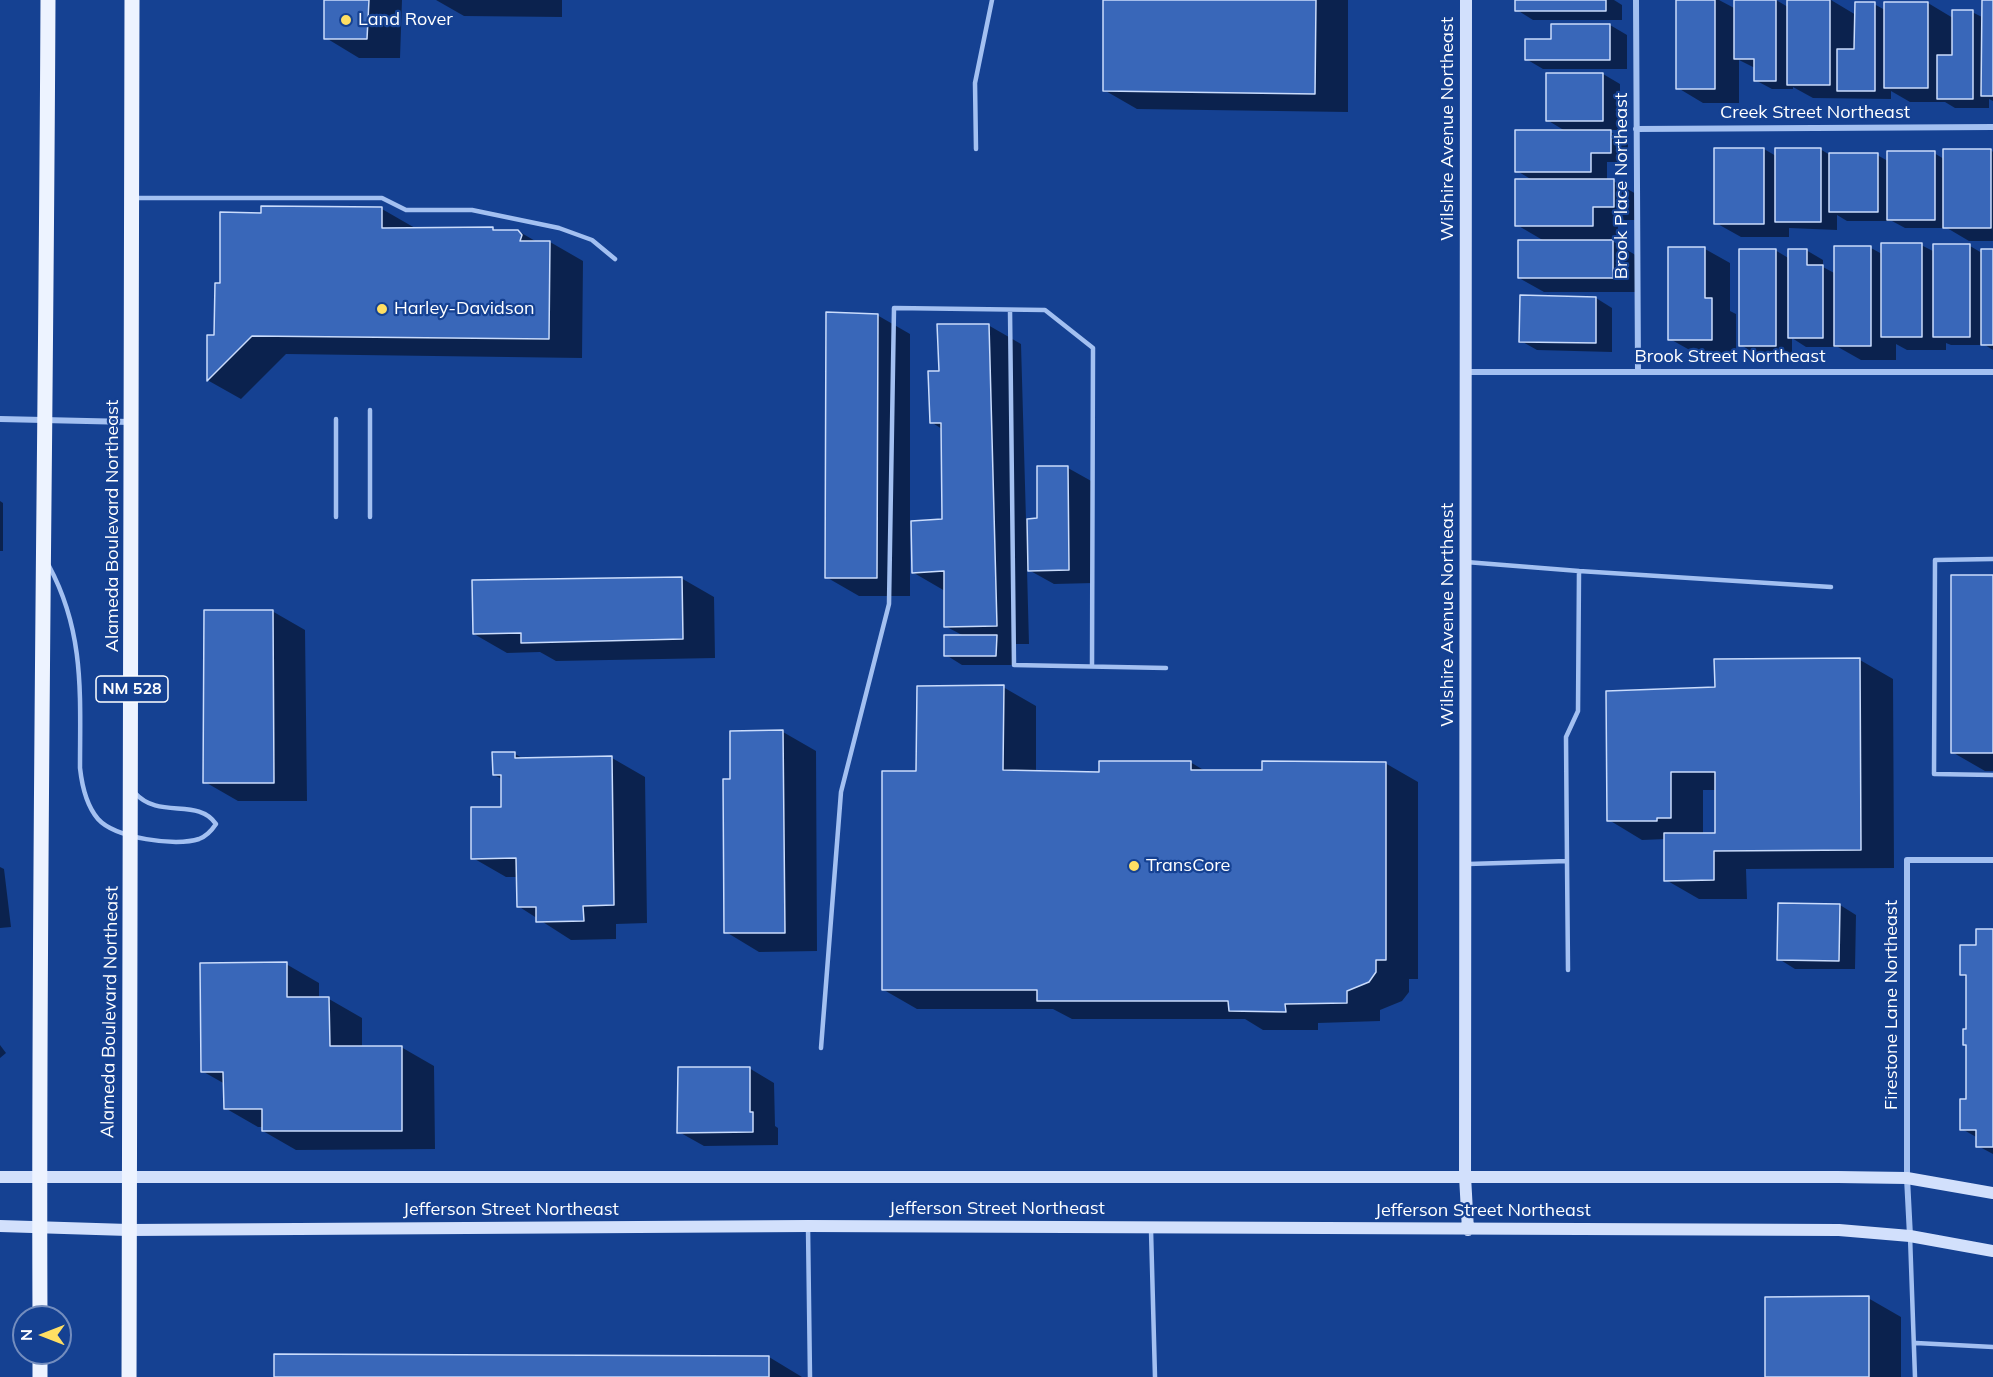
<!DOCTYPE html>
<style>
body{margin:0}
#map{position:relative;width:1993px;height:1377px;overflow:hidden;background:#154192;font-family:Mulish,sans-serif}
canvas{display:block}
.north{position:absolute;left:12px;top:1305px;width:60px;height:60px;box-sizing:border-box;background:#154192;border:2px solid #738dbe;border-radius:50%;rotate:270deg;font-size:16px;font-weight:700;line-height:24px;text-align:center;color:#fff}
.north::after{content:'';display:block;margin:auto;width:21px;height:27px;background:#ffdf63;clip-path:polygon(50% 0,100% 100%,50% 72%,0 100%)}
</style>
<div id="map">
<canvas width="1993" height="1377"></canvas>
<div class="north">N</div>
</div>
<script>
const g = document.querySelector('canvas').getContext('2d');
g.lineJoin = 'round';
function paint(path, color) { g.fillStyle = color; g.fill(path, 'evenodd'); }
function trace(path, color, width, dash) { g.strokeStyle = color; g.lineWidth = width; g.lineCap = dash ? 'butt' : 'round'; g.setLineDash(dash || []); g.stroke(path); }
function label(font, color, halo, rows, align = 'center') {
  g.font = font + ' Mulish,sans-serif'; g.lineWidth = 4.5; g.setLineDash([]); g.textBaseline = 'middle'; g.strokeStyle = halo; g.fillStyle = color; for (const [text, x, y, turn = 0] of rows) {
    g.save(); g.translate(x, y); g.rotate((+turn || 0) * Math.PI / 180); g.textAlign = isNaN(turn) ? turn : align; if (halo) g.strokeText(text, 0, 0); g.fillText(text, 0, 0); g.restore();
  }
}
const shadow = new Path2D(`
 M325,0H402L400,58H359L326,38Z
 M436,0H562V17L464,16Z
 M1105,0H1348V112L1137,109L1104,90Z
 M1517,0H1614L1622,5V20H1533L1517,10Z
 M1678,0H1719L1736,9V0H1776L1788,7V0H1831L1856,15L1874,4L1885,10L1928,3L1953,18L1972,12L1984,18V0H1993V101L1989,99V108H1955L1945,102H1910L1891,91V99L1813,98L1793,87V89H1772L1755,80V68L1739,60V103H1703L1678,88Z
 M1552,25H1610L1627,35V69H1543L1526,59L1552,41Z
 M1603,74L1620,84V130H1607L1628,142V162H1607V181H1613L1638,195V220H1618V239H1609L1637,256V292H1544L1519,278L1546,242L1517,225L1534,181L1517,171L1567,132L1547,120Z
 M1764,149L1776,156L1820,149L1830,155H1877L1888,161L1934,153L1944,159L1991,150L1993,152V241H1969L1947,228H1905L1892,221H1847L1837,215V230L1789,228V237H1741L1716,223Z
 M382,209L415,228L518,231L537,242H550L583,261L582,358L286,354L241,399L209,381V337H216L222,284L262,214Z
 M1921,245L1935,252L1970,246L1982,253L1993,250V350L1985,345H1951L1946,343V350H1907L1896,344V360H1861L1838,347H1806L1792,338V355H1757L1741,345L1775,250L1790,259L1806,250L1823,260V267L1836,274V248H1871L1882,254Z
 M1670,249H1705L1730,263V311L1736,314V353H1695L1670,339Z
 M1596,298L1612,308V352L1537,350L1521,341Z
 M877,315L910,334V596H859L826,577Z
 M988,325L1021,344L1026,520H1039L1068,468L1093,482L1094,583L1054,584L1027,569L1029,644H1013L1012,665H962L946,655L964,636L945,626V591L914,573L944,520L942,429L931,422L941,372Z
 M0,501L3,503V551H0Z
 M1993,576V771H1985L1952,752Z
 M681,578L714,597L715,658L556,661L540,652L507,653L474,634Z
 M272,611L305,630L307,801H238L205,782Z
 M1860,660L1893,679L1894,868L1746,869L1747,899H1699L1666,880V839L1642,840L1609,820L1716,689ZM1703,790H1716L1717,834H1703Z
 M1003,687L1036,706V772L1101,773L1190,762L1207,772H1264L1385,763L1418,782V979H1409V992L1402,1001L1380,1010V1021L1318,1023V1030H1263L1245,1019H1072L1053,1009H917L884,990L917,773Z
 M731,732H783L816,751L817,951L759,952L726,932Z
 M515,754L524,759L612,758L645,777L647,923L616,924V939L571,940L518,906V877H506L473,858L503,808L502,779L494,775Z
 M0,867L4,869L11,927L0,928Z
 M1840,905L1856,915L1855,969H1795L1779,959Z
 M1993,931V1154L1978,1146V1138L1962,1129L1968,1101V978L1962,975L1978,947Z
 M286,964L319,983V999H329L362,1018V1047H401L434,1066L435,1149L296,1150L263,1131V1127H258L225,1108V1084L202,1071Z
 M0,1045L6,1053L0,1058Z
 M749,1068L774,1083L775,1126L778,1128V1145L704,1146L679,1132Z
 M1868,1298L1901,1317V1377H1766Z
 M769,1357L802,1377H275Z`);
const building = new Path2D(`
 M324,0H369L367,39H324Z
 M1103,0H1316L1315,94L1103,91Z
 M1515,0H1606V11H1515Z
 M1676,0H1715V89H1676Z
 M1734,0H1776V81H1754V59H1734Z
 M1787,0H1830V85H1787Z
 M1982,0H1993V96H1981Z
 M1855,2H1875V91H1837V49H1854Z
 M1884,2H1928V88H1884Z
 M1952,10H1973V99H1937V55H1952Z
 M1551,24H1610V60H1525V39H1551Z
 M1546,73H1603V121H1546Z
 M1515,130H1611V153H1591V172H1515Z
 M1714,148H1764V224H1714Z
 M1775,148H1821V222H1775Z
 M1943,149H1991V228H1943Z
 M1887,151H1935V220H1887Z
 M1829,153H1878V212H1829Z
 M1515,179H1614V207H1593V226H1515Z
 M261,206L382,207V228L493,227V230H518L522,235L520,241H550L549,339L252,336L207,381V335H214L215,283H220V212L261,213Z
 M1518,240H1613V278H1518Z
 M1881,243H1922V337H1881Z
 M1933,244H1970V337H1933Z
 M1834,246H1871V346H1834Z
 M1668,247H1705V298H1712V340H1668Z
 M1739,249H1776V346H1739Z
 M1788,249H1807V265H1823V338H1788Z
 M1981,249H1993V345H1981Z
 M1520,295L1596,297V343L1519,342Z
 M826,312L878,314L877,578H825Z
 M937,324H989L997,626L944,627V571L912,573L911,521L942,519L941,423H930L928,371H939Z
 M1037,466H1068L1069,570L1028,571L1027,519L1037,518Z
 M1951,575H1993V753H1951Z
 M682,577L683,639L521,643V633L473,634L472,580Z
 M204,610H273L274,783H203Z
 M944,635H997L996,656H944Z
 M1860,658L1861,850L1714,851V880L1664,881V833H1715V772H1671V818H1657V821H1607L1606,691L1715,687L1714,659Z
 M1004,685L1003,770L1099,772V761H1191V770H1262V761L1386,762V960H1376V972L1369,982L1347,991V1003L1285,1004L1286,1012L1229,1011L1228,1001H1037V990H882V771H916L917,686Z
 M783,730L785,933H724L723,779H730V731Z
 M492,752H515V758L612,756L614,905L583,906L584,921L536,922V907H517L516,858L471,859V807H501V775H493Z
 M1778,903L1840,904L1839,961L1777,960Z
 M1976,929H1993V1147H1976V1130H1960V1099H1966V1045H1963V1029H1966V975H1960V945H1976Z
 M287,962V997H329L330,1046H402V1131H262V1109H224L223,1072H201L200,963Z
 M678,1067H750V1112H753V1132L677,1133Z
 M1869,1296V1377H1765V1297Z
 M274,1354L769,1356V1377H274Z`);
const lane = new Path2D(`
 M976,149L975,83L992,0
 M134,198H382L406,210H472L559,228L592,240L615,259
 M1010,310L1014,665L1166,668
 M370,410V517
 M336,419V517
 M1993,559L1935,560L1934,774L1993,775
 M1466,562L1579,571L1578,711L1566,737L1567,861L1468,864
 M49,566C85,633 80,695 80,768C82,786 86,805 98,819C115,838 176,847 199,839C207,836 212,830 216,824C198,797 159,820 135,793
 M1579,571L1831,587
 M1567,861L1568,970
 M821,1048L841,792L889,604L894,308L1045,310L1093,348L1092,666
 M808,1227L810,1377
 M1151,1230L1155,1377
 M1910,1236L1915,1377
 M1916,1343L1993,1347`);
const street = new Path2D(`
 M1636,0L1638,372
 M1636,129L1993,127
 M1466,372H1993
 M0,419L130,422
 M1910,1236L1907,1178V860H1993`);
const secondary = new Path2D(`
 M1466,0L1465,1176L1468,1230
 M0,1177H1838L1907,1178L1993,1193
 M0,1226L128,1230L808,1226L1839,1230L1910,1236L1993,1251`);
const primary = new Path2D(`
 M40,1317C38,878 46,439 48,0
 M40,1353V1377
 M129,1377L132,0`);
const markers = [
 [346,20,6,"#ffdf63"],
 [382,309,6,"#ffdf63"],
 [1134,866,6,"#ffdf63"]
];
const shields = [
 [132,689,72]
];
const shieldNames = [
 ["NM 528",132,689]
];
const poiNames = [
 ["Land Rover",358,20],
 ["Harley-Davidson",394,309],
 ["TransCore",1146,866]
];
const streetNames = [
 ["Creek Street Northeast",1815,113],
 ["Wilshire Avenue Northeast",1448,129,-90],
 ["Brook Place Northeast",1622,186,-90],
 ["Brook Street Northeast",1730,357],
 ["Alameda Boulevard Northeast",113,526,-90],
 ["Wilshire Avenue Northeast",1448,615,-90],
 ["Firestone Lane Northeast",1892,1005,-90],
 ["Alameda Boulevard Northeast",110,1012,-89],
 ["Jefferson Street Northeast",997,1209],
 ["Jefferson Street Northeast",511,1210],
 ["Jefferson Street Northeast",1483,1211]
];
paint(shadow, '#0007');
paint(building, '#3967b9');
trace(building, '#cadcfc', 1.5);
trace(lane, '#a3c0f1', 4.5);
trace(street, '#a3c0f1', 6);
trace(secondary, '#d2e0fc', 12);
trace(primary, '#edf3ff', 15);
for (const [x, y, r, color] of markers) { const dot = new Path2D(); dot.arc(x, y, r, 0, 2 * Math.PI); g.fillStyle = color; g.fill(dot); trace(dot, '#154192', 2); }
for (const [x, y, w] of shields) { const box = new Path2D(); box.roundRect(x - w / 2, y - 13, w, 26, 4.5); g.fillStyle = '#154192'; g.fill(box); trace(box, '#fff', 1.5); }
label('bold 16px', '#fff', null, shieldNames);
label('18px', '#fff', '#154192', poiNames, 'left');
label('18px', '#fff', '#154192', streetNames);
</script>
